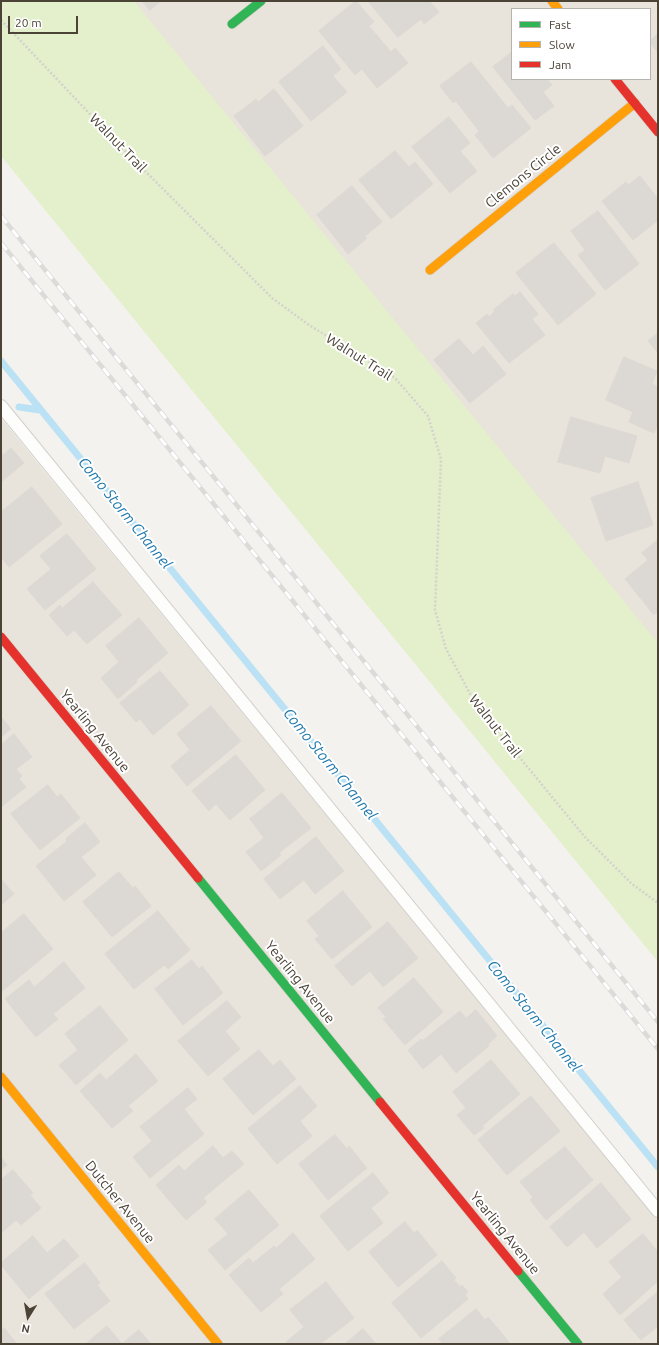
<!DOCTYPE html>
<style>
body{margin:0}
#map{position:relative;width:659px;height:1345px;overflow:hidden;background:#f4f2ee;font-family:Ubuntu,sans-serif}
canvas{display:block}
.frame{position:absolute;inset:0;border:2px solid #4c4337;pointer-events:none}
.legend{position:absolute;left:511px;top:8px;width:140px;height:72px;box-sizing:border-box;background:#fff;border:1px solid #b7b4af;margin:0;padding:5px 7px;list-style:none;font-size:12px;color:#4c4337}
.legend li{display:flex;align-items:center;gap:8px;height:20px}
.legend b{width:20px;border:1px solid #b7b4af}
.north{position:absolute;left:8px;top:1297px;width:40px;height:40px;-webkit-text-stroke:3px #fff;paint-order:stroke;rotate:191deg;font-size:11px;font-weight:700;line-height:16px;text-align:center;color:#4c4337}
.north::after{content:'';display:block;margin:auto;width:14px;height:18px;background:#4c4337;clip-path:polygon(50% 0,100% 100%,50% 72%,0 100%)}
.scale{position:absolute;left:8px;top:16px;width:70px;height:18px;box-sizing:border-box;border:2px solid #4c4337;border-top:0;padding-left:5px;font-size:12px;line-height:14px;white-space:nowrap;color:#4c4337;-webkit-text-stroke:3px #fff;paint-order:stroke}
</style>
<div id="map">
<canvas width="659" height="1345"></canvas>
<div class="frame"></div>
<ul class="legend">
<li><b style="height:5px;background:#30b455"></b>Fast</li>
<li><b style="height:5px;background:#ff9f0a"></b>Slow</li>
<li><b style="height:5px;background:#e5322d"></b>Jam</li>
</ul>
<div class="north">N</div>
<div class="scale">20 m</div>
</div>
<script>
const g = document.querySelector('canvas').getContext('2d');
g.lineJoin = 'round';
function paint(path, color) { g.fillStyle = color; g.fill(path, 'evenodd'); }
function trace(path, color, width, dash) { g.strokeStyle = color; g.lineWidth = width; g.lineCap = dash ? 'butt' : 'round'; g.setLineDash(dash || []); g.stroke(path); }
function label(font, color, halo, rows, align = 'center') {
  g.font = font + ' Ubuntu,sans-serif'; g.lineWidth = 4; g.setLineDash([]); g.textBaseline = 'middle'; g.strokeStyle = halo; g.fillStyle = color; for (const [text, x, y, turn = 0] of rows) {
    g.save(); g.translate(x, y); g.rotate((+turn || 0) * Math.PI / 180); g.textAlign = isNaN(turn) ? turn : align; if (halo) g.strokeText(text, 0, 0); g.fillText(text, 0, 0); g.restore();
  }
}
const residential = new Path2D(`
 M128,1H658V657ZM512,9H650V79H512Z
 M1,418L658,1221V1344H1Z`);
const green = new Path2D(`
 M1,1H134L658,643V962L1,156Z`);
const stream = new Path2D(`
 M1,361L658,1167
 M19,407L40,410`);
const building = new Path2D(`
 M142,1H161L150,10Z
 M356,1L374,22L369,26L391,52L395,48L408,63L377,88L362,69L355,75L319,31Z
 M368,1H429L439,12L424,24L421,19L398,37Z
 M658,34V52L650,43V41Z
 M323,46L341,69L333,76L347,92L311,121L279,82Z
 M512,52V79H547L552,85L543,92L554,106L535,120L493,67Z
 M471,62L508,108L512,105L531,128L493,158L475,135L479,131L456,101L453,103L440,86Z
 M274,89L303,126L265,156L234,116L256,99L258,102Z
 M449,117L470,143L460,151L477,171L450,193L412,147Z
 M395,151L409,167L415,162L433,184L391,219L359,180Z
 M640,176L658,199V220L633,240L602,201L626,182L628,185Z
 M352,186L382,222L365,236L367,238L348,254L317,215Z
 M598,211L639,264L605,290L578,255L585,250L571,231Z
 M554,243L596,294L558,325L516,273Z
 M520,292L538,314L532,319L545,335L509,363L476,323L487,314L489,317L495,311L493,310L513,294L515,296Z
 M658,333V353L648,341Z
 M459,339L473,355L483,346L506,374L470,403L434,360Z
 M624,357L657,371L652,384L658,387V424L654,433L629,422L633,412L606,400Z
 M571,417L637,436L629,463L605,456L600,473L558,462Z
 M11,448L24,463L1,482V452L3,455Z
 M638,482L653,525L606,541L591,498Z
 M32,487L62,524L9,567L1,557V512Z
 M67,534L96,569L45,610L27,589L51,569L40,556Z
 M658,540V611L654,615L625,579L648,560L642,553Z
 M93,582L122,615L87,644L74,630L67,636L49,615L60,605L62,608Z
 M139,618L168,653L136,680L137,682L118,699L101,678L119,662L106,646Z
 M160,671L189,705L153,735L140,719L136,722L120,703Z
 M211,706L241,741L187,786L171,766L190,750L177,734Z
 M1,717L11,729L1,737Z
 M14,734L32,757L16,769L22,776L19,779L26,787L1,807V745Z
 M236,755L265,790L230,820L216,804L209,811L192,791Z
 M48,785L57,797L61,794L80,818L40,850L11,814Z
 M282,793L311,828L279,853L281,855L261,871L246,852L264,838L250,819Z
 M85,823L100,842L81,857L96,875L64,901L36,866L67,841L66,839Z
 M316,837L344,871L315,894L304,880L280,899L264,879Z
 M119,872L133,888L135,886L151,906L112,937L83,902Z
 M1,879L14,894L1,905Z
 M343,891L372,927L332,959L315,939L319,936L307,921Z
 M158,911L190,950L168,969L164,965L134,989L105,954Z
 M24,914L53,949L1,992V960L3,959L1,956V933Z
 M388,922L418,958L383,987L370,971L352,986L335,966Z
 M192,960L199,969L202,966L223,993L183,1025L155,989Z
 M64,962L85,988L53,1014L58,1019L36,1037L5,999L29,980L34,987Z
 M414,978L443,1012L405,1045L383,1019L386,1017L378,1008Z
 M227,1001L241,1017L225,1031L240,1049L208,1076L178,1041Z
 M100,1006L128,1040L76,1085L59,1065L78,1050L65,1034Z
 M476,1010L497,1036L488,1044L489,1046L456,1073L441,1054L423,1069L408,1050L421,1039L422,1041L460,1011L466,1018Z
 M259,1050L273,1066L280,1060L296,1079L253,1115L223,1079Z
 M136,1054L158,1081L128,1106L133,1111L112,1128L80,1091L100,1073L106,1080Z
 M491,1060L520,1094L482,1126L484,1128L474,1135L457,1115L466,1108L453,1092Z
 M300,1086L317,1106L300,1121L312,1136L277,1164L248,1129Z
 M188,1088L197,1099L184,1109L204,1134L150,1178L133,1157L152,1141L140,1127Z
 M531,1096L560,1131L507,1175L478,1140Z
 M335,1135L347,1149L349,1146L367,1168L328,1200L299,1164Z
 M213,1146L223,1158L232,1151L244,1164L203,1198L207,1202L186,1220L156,1185L179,1165L184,1171Z
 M565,1147L593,1180L546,1220L530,1200L533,1197L520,1182Z
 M1,1157L7,1165L1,1170Z
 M13,1170L33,1193L30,1195L41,1208L21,1225L16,1220L1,1233V1180Z
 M373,1173L389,1193L371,1208L383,1223L348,1251L320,1216Z
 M601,1183L631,1219L597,1248L584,1232L567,1247L550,1227Z
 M249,1190L279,1225L225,1270L208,1250L228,1234L215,1219Z
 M405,1222L414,1233L417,1230L437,1255L398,1287L369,1252Z
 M293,1233L315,1259L279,1289L283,1294L261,1312L229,1275L249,1258L253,1263L274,1246L276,1248Z
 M643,1234L658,1252V1281L620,1315L603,1294L622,1277L609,1262Z
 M33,1236L47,1253L64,1239L79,1256L29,1299L1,1265V1263Z
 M442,1261L456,1278L454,1280L460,1287L462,1285L468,1292L465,1294L468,1299L421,1338L392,1303Z
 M85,1263L100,1283L97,1285L110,1301L74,1329L45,1294Z
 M326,1282L354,1318L320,1344H288L286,1342L304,1327L290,1310Z
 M658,1292V1326L641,1340L624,1320Z
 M476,1309L485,1320L488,1317L509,1342L507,1344H443L439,1339Z
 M107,1326L122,1344H86Z
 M4,1328L17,1344H1V1331Z
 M363,1329L376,1344H345Z
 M139,1330L151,1344H122Z`);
const path = new Path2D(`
 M1,20L122,148L272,298L309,325L395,378L428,416L441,459L435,610L446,649L475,703L584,836L632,884L658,903`);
const lane = new Path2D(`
 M1,406L658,1211`);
const fast = new Path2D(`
 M232,24L261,1
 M198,878L380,1102
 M518,1271L578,1344`);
const slow = new Path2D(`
 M552,1L558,9
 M430,270L635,103
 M1,1077L218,1344`);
const jam = new Path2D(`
 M615,79L658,132
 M1,637L198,878
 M380,1102L518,1271`);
const rail = new Path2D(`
 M1,216L658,1022
 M1,243L658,1049`);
const streetNames = [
 ["Walnut Trail",118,143,46],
 ["Clemons Circle",523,176,-39],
 ["Walnut Trail",359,357,32],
 ["Walnut Trail",495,726,52],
 ["Yearling Avenue",95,731,51],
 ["Yearling Avenue",300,982,51],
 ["Dutcher Avenue",120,1202,51],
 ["Yearling Avenue",505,1233,51]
];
const waterNames = [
 ["Como Storm Channel",125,513,51],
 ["Como Storm Channel",330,764,51],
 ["Como Storm Channel",534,1016,51]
];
paint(residential, '#e8e3db');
paint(green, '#e4f0cc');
trace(stream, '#bbe1f5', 7);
paint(building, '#dcd9d4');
trace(building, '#ddd9d3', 1);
trace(lane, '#d2d0cb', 14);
trace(fast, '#d4cfc4', 10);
trace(slow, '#d4cfc4', 10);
trace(jam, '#d4cfc4', 10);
trace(path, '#d4d2cc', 2.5, [2, 2]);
trace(lane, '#fdfdfc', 12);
trace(fast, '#30b455', 9);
trace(slow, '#ff9f0a', 9);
trace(jam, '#e5322d', 9);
trace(rail, '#dbdbda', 4.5);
trace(rail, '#fff', 3, [9]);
label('14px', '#4c4337', '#fff', streetNames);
label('italic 15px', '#2078ab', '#fff', waterNames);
</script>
